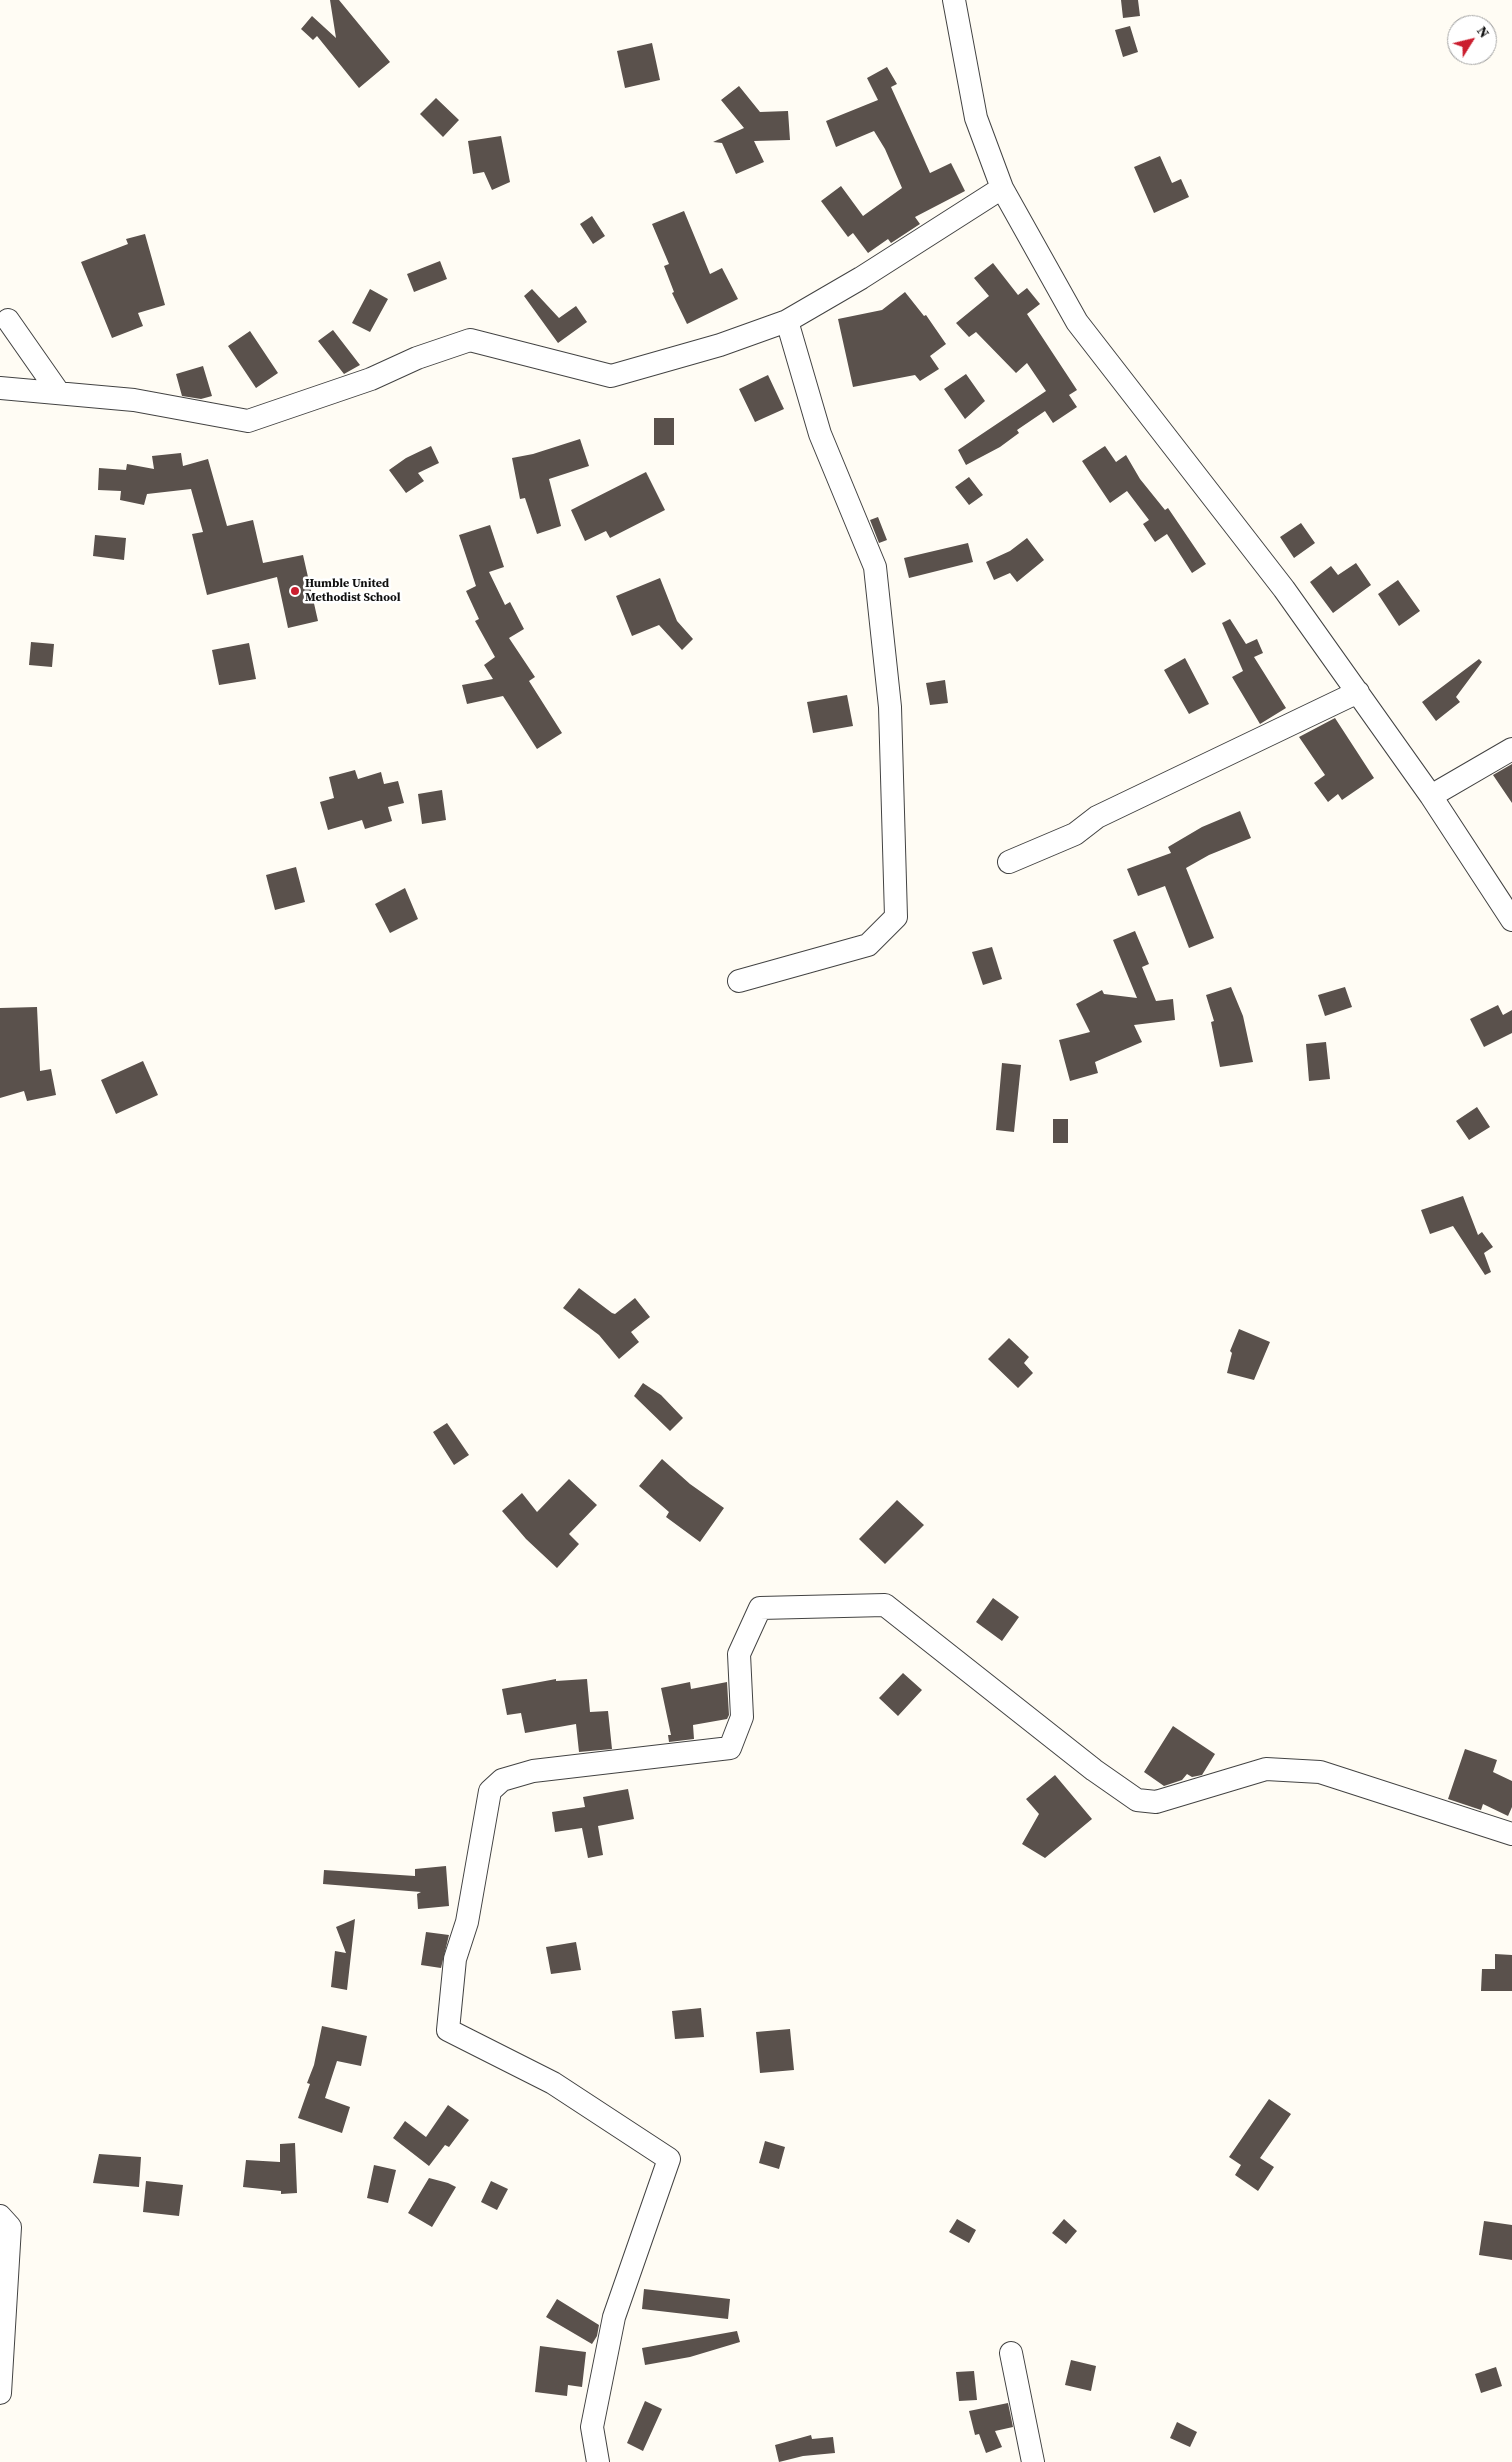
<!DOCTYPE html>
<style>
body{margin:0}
#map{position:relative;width:1512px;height:2462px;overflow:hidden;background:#fffcf4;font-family:"Source Serif 4",serif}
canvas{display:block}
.north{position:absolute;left:1447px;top:15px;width:50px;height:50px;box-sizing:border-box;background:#fff;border:1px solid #9f9f9f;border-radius:50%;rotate:54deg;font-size:14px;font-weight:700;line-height:20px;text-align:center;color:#101010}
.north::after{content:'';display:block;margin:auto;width:18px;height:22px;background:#cb1e2f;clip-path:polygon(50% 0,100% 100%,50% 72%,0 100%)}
</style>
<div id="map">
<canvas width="1512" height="2462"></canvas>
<div class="north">N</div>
</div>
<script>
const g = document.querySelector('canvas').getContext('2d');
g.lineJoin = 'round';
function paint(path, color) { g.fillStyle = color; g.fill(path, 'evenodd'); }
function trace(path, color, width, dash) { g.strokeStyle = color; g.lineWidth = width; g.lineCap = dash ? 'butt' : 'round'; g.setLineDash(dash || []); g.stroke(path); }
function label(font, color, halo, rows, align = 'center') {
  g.font = font + ' "Source Serif 4",serif'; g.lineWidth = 5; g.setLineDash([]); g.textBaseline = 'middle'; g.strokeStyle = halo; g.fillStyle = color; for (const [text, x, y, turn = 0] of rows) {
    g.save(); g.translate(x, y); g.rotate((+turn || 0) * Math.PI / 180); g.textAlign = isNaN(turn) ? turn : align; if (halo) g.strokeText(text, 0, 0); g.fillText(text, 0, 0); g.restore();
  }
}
const building = new Path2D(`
 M330,0H339L390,62L359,88L317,36L313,40L301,29L312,16L336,38Z
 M1121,0H1138L1140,16L1123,18Z
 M1130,26L1138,52L1123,57L1115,30Z
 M652,43L660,80L625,88L617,51Z
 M887,67L897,84L891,87L930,173L951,163L965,191L915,217L920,224L891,243L888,239L868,253L853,233L848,237L821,201L841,186L863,216L902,188L885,149L874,131L836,147L826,121L878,100L867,78Z
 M739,86L760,112L788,111L790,140L754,141L764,162L736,174L722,143L713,142L744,128L721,100Z
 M436,98L459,120L443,137L420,114Z
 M501,136L510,182L492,190L484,172L473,174L468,141Z
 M1160,156L1172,183L1181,179L1189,197L1154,213L1134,167Z
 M684,211L710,274L722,268L738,299L687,324L672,293L674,292L664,266L669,264L652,224Z
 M592,216L605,236L593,244L580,224Z
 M145,234L165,305L138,313L143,326L112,338L81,262L128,244L126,239Z
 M440,261L447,279L414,292L407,274Z
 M993,263L1018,295L1027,288L1040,304L1027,314L1077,390L1069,395L1077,407L1053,423L1045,411L1017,430L1019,433L1000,447L966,465L958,450L1046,391L1027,363L1016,373L976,332L969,337L956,323L989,296L974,278Z
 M370,289L388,299L370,332L352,323Z
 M532,289L559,318L576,306L587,322L558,343L524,296Z
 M905,292L924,316L926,315L946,344L930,356L939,369L920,381L915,375L853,387L838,319L882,310Z
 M333,330L360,365L344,374L318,341Z
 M250,331L278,373L256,388L228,346Z
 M203,366L212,396L201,399L182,396L176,374Z
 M966,374L985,401L965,419L944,389Z
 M768,375L784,409L755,422L739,389Z
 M654,418H674V445H654Z
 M580,439L589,466L549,479L561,526L537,534L525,498L520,499L512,458L533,454Z
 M431,446L439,463L418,473L424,481L406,493L389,470L406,458Z
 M1105,446L1116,462L1126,455L1140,479L1165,510L1168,508L1206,564L1192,573L1167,534L1155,542L1143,524L1149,520L1127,491L1110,503L1082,461Z
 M181,453L183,466L208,459L227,526L253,520L263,563L303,555L318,621L288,628L277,577L207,595L192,534L203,532L191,489L147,494L144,505L120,500L121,491L98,490L99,468L126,470L127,464L154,469L152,456Z
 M646,472L665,510L610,538L606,531L585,541L571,510Z
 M969,477L983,495L969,505L955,487Z
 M878,517L887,540L879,543L870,520Z
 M1301,523L1315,543L1294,558L1280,537Z
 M490,525L504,567L489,572L505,605L510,602L524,629L509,638L535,677L529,681L562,733L537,749L503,696L467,704L462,685L493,679L484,665L495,657L475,621L479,619L466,591L476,586L459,535Z
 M95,535L126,538L124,560L93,556Z
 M1027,538L1044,560L1017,582L1010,573L994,580L986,562L1010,551Z
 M968,543L973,562L909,578L904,558Z
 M1356,563L1371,585L1333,613L1310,582L1331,566L1338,575Z
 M660,578L677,621L693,639L682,650L659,625L632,636L616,596Z
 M1398,580L1420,611L1399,626L1378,594Z
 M1230,619L1246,644L1257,639L1263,653L1254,657L1286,708L1260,724L1232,677L1243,671L1222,623Z
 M31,642L54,644L52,667L29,665Z
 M249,643L256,679L219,685L212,650Z
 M1185,658L1209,704L1189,714L1164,670Z
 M1479,659L1482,662L1456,697L1460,702L1436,721L1422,702Z
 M945,680L948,703L930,705L926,683Z
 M847,695L853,726L813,733L807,702Z
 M1335,718L1374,778L1342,800L1338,794L1328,802L1314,783L1325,775L1299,737Z
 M1512,764V803L1493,775Z
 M355,770L358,779L381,772L384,784L398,781L404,803L388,807L392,821L365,829L362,820L328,830L320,802L334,798L329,777Z
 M442,790L446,820L422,824L418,794Z
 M1240,811L1251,838L1209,855L1186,868L1214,938L1189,948L1165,886L1138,896L1127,869L1171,853L1168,847L1202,827Z
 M296,867L305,902L275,910L266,875Z
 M405,888L418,919L390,933L375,904Z
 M1135,931L1149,964L1142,967L1156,1001L1173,999L1175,1020L1134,1025L1142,1042L1095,1062L1098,1073L1070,1081L1059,1040L1090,1032L1076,1004L1102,990L1104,994L1137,998L1113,940Z
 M992,947L1002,979L983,985L972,952Z
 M1231,987L1243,1016L1253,1062L1220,1067L1211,1022L1214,1021L1206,995Z
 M1345,987L1352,1007L1325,1016L1318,995Z
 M1498,1005L1503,1015L1512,1010V1033L1484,1047L1470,1019Z
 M37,1007L40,1071L51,1069L56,1095L27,1101L24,1091L0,1098V1008Z
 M1326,1042L1330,1079L1309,1081L1306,1044Z
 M143,1061L158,1095L116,1114L101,1080Z
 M1002,1063L1021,1065L1014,1132L996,1130Z
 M1477,1107L1490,1127L1469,1140L1456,1121Z
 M1053,1119H1068V1143H1053Z
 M1463,1196L1478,1235L1482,1232L1493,1247L1484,1253L1491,1272L1485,1275L1453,1226L1430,1234L1421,1210Z
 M579,1288L612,1313L615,1314L635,1298L650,1317L631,1332L639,1342L619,1359L599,1335L563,1308Z
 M1239,1329L1270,1342L1254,1380L1227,1373L1232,1353L1230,1351Z
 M1009,1338L1029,1357L1024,1363L1033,1373L1018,1388L988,1359Z
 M643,1383L661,1395L683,1418L670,1431L634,1396Z
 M447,1423L469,1455L454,1465L433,1432Z
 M662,1459L690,1484L724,1508L700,1542L666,1517L669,1512L639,1486Z
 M569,1479L597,1505L569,1534L579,1544L557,1568L526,1539L502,1511L522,1493L537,1512Z
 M897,1500L924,1525L885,1564L859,1539Z
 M993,1598L1019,1617L1002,1641L976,1622Z
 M903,1673L922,1690L898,1716L879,1698Z
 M556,1679V1681L587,1679L590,1712L608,1711L612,1749L579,1752L576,1724L525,1733L521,1713L507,1715L502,1689Z
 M690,1682L691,1689L727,1682L729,1715L727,1719L693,1725L694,1739L669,1742L668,1735H671L661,1688Z
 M1173,1726L1215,1754L1202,1775L1192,1777L1187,1774L1182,1780L1164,1786L1144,1772Z
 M1465,1749L1497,1760L1493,1772L1512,1781V1807L1508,1816L1483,1804L1481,1810L1448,1799Z
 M1055,1775L1092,1819L1045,1858L1022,1844L1039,1814L1026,1799Z
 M628,1789L634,1819L598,1826L603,1855L588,1858L582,1828L555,1832L552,1812L585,1807L583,1797Z
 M446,1866L449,1906L418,1909L417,1894L421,1892L323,1884L324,1870L415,1876V1869Z
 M355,1919L347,1990L331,1987L335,1951L346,1953L336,1927Z
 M426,1932L449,1935L441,1968L421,1965Z
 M576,1942L581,1970L551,1974L546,1947Z
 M1495,1954L1512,1955V1991H1481L1482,1969H1495Z
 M701,2008L704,2037L675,2039L672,2011Z
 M322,2026L367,2036L361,2066L337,2061L325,2098L350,2107L342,2133L298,2118L310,2084L307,2083L314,2065Z
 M790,2029L794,2070L760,2073L756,2032Z
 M1269,2099L1291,2114L1260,2158L1274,2167L1258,2191L1235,2175L1241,2165L1229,2157Z
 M448,2105L469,2120L449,2147L445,2145L429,2166L393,2138L405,2121L426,2137Z
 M765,2141L785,2147L779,2169L759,2163Z
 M295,2143L297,2193L281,2194V2191L243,2187L246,2160L280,2162V2144Z
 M99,2154L141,2157L139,2187L93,2183Z
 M374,2165L396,2170L388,2203L367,2198Z
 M429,2178L448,2183L456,2187L432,2227L408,2213Z
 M146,2181L183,2185L179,2216L143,2212Z
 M491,2181L508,2189L497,2210L481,2202Z
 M957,2219L976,2230L969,2243L949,2232Z
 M1064,2219L1077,2231L1066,2244L1052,2233Z
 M1484,2221L1512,2225V2260L1479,2255Z
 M644,2289L730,2299L728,2319L642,2309Z
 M557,2299L599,2325L597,2336L592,2344L546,2317Z
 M737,2331L740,2342L690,2357L645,2365L642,2348Z
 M540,2346L586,2352L582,2387L568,2385L567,2396L535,2392Z
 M1071,2360L1096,2366L1091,2391L1065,2385Z
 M1496,2367L1502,2386L1481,2393L1475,2374Z
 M974,2371L977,2400L959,2401L956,2372Z
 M645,2401L662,2409L643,2451L627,2443Z
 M1008,2403L1013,2427L995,2431L1002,2447L986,2453L979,2434L975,2435L969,2411Z
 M1177,2422L1197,2432L1190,2447L1170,2438Z
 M811,2435L812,2439L833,2437L835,2453L803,2456L779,2462L775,2445Z`);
const minor = new Path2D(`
 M954,0L976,118L1002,188L1077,322L1284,589L1431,796L1512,920
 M8,320L59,393
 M0,388L134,400L248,421L371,379L417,358L470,340L611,376L720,345L787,321L861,278L1002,188
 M1431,796L1512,749
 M1009,862L1075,834L1097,817L1358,692
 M739,981L868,945L896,917L890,707L875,567L820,434L787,321
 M0,2216L10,2227L0,2393
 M1011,2353L1033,2462
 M598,2462L592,2427L614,2317L669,2159L553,2083L448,2030L455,1959L467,1922L490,1791L502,1780L533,1771L730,1748L742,1717L739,1654L760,1608L885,1605L1094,1770L1137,1800L1156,1802L1266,1769L1320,1772L1512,1834`);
const markers = [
 [295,591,5,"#cb1e2f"]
];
const poiNames = [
 ["Humble United",305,584],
 ["Methodist School",305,598]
];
paint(building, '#5a514c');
trace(minor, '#434343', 24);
trace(minor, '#fff', 22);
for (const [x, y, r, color] of markers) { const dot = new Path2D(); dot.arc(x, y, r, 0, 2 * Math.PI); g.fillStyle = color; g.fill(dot); trace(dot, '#fff', 2); }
label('bold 12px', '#101010', '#fff', poiNames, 'left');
</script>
